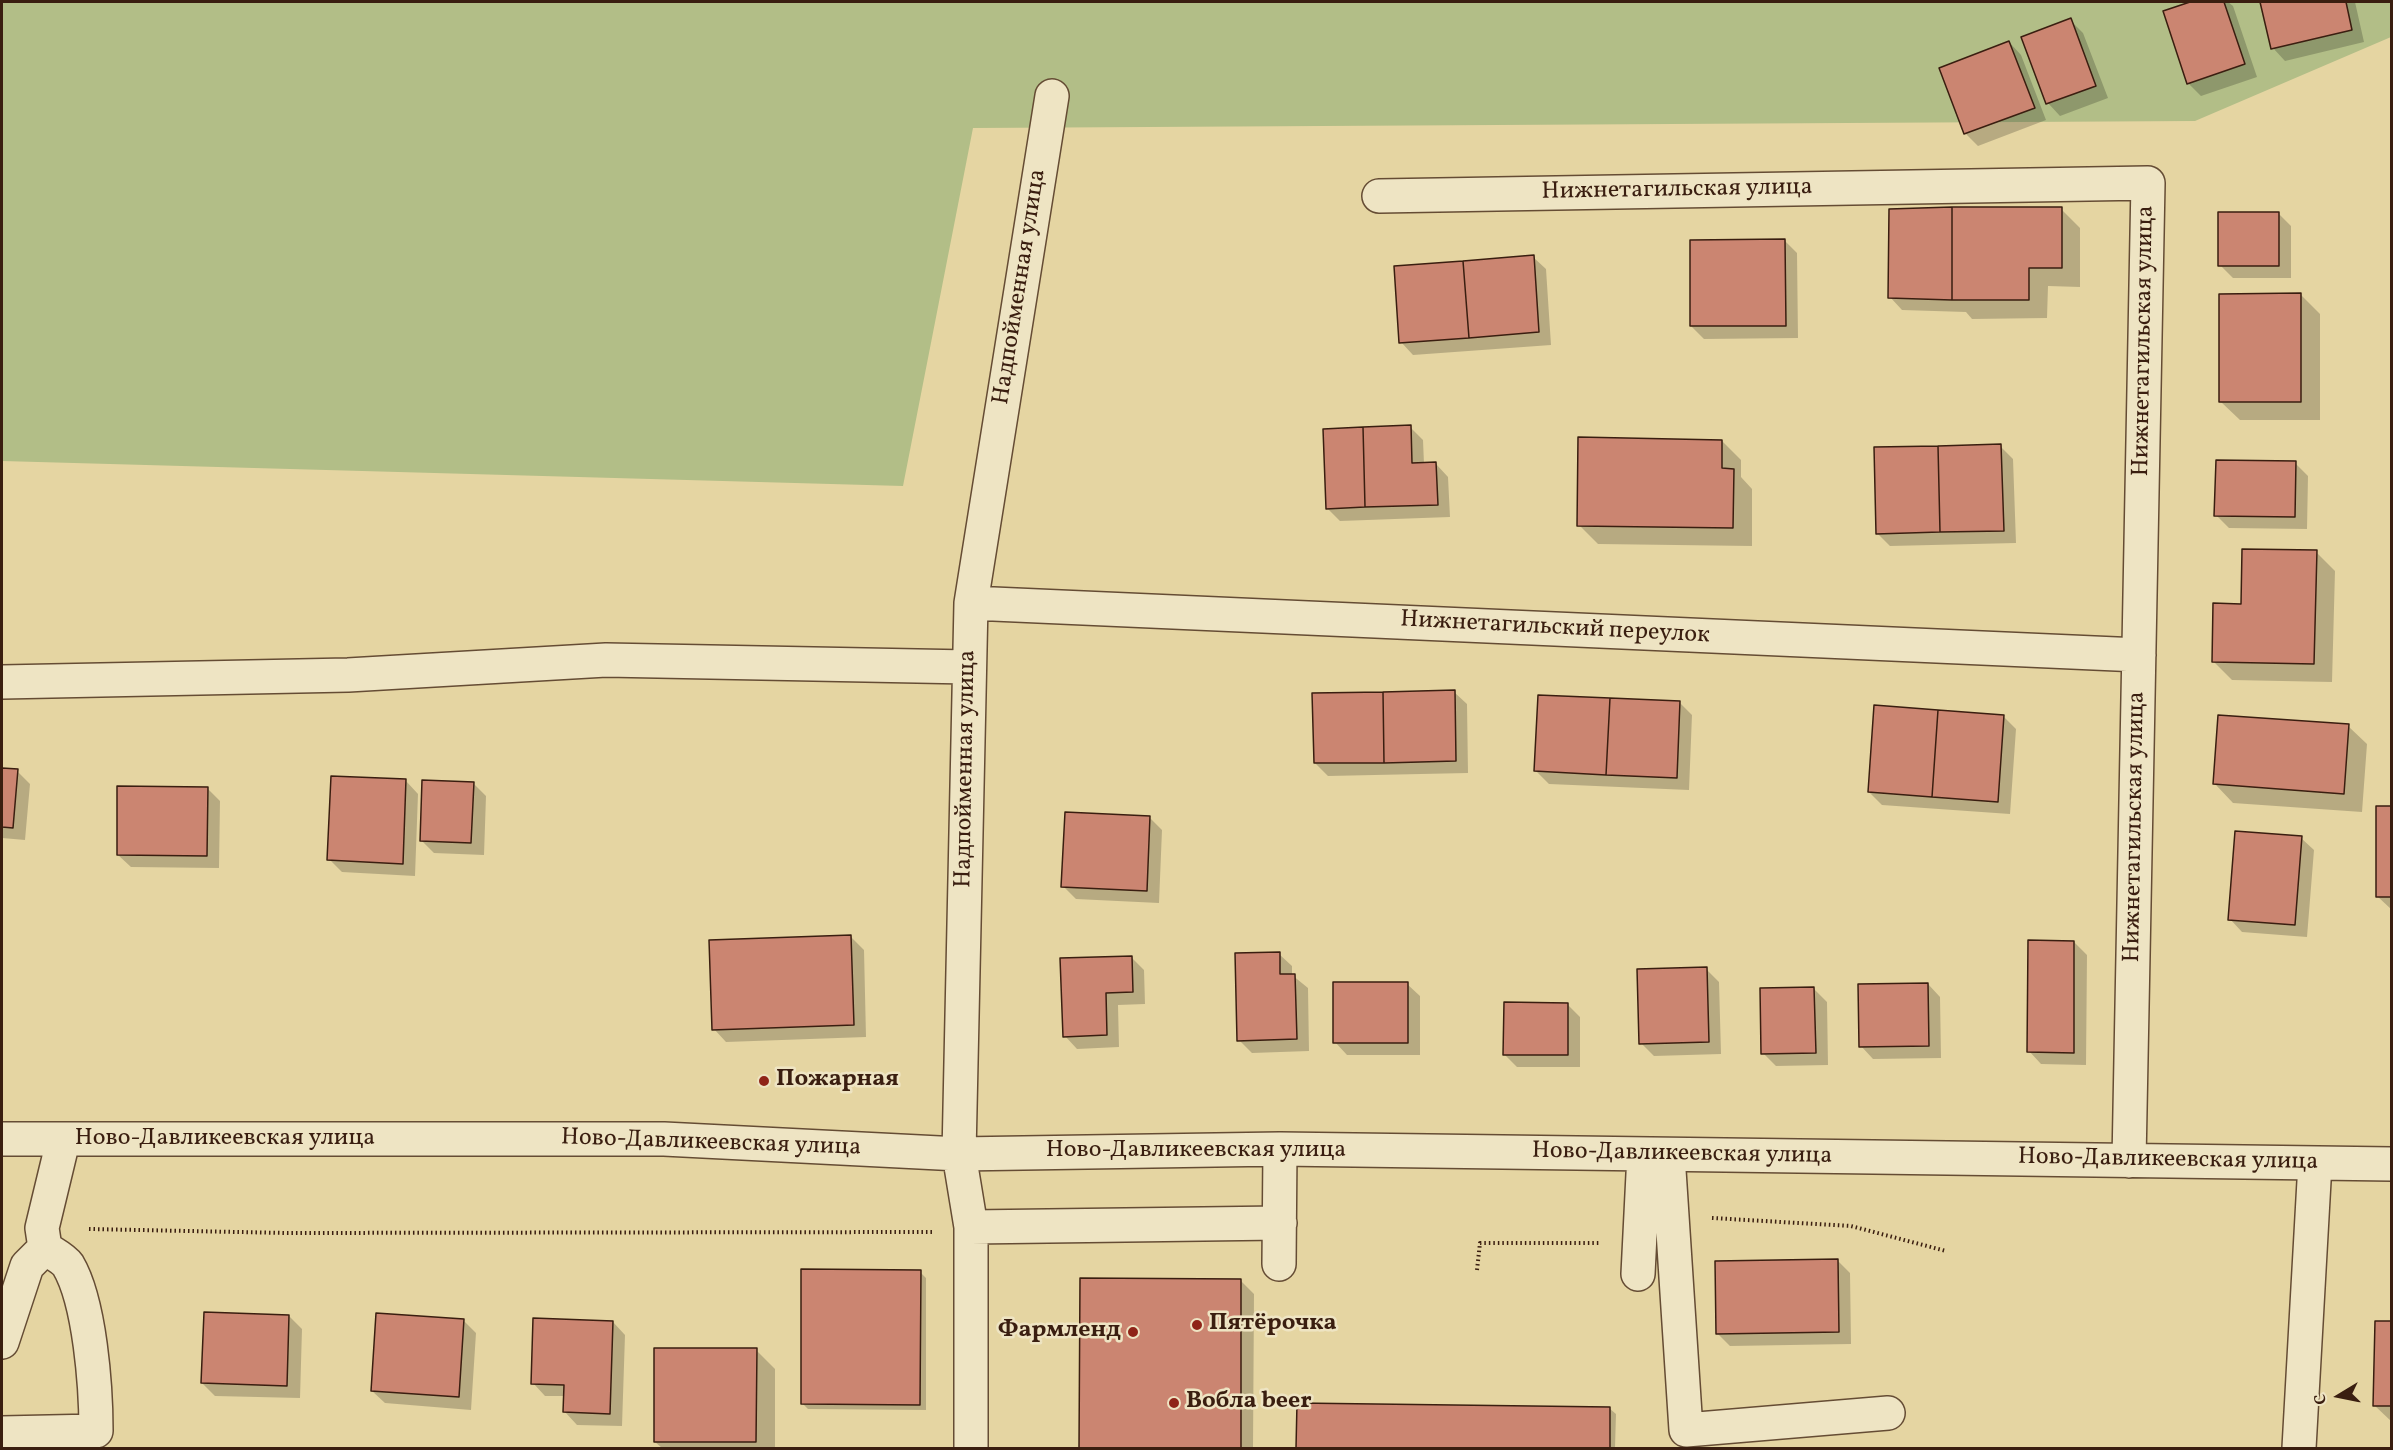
<!DOCTYPE html>
<meta charset="utf-8">
<style>
body{margin:0}
#map{position:relative;width:2393px;height:1450px;overflow:hidden;background:#e5d5a2;font-family:Vollkorn,serif}
canvas{display:block}
.frame{position:absolute;inset:0;border:3px solid #3a1e10;pointer-events:none}
.north{position:absolute;left:2309px;top:1366px;width:60px;height:60px;-webkit-text-stroke:4px #eee4c3;paint-order:stroke;rotate:260deg;font-size:16px;font-weight:700;line-height:24px;text-align:center;color:#3a1e10}
.north::after{content:'';display:block;margin:auto;width:21px;height:27px;background:#3a1e10;clip-path:polygon(50% 0,100% 100%,50% 72%,0 100%)}
</style>
<div id="map">
<canvas width="2393" height="1450"></canvas>
<div class="frame"></div>
<div class="north">С</div>
</div>
<script>
const g = document.querySelector('canvas').getContext('2d');
g.lineJoin = 'round';
function paint(path, color) { g.fillStyle = color; g.fill(path, 'evenodd'); }
function trace(path, color, width, dash) { g.strokeStyle = color; g.lineWidth = width; g.lineCap = dash ? 'butt' : 'round'; g.setLineDash(dash || []); g.stroke(path); }
function label(font, color, halo, rows, align = 'center') {
  g.font = font + ' Vollkorn,serif'; g.lineWidth = 5; g.setLineDash([]); g.textBaseline = 'middle'; g.strokeStyle = halo; g.fillStyle = color; for (const [text, x, y, turn = 0] of rows) {
    g.save(); g.translate(x, y); g.rotate((+turn || 0) * Math.PI / 180); g.textAlign = isNaN(turn) ? turn : align; if (halo) g.strokeText(text, 0, 0); g.fillText(text, 0, 0); g.restore();
  }
}
const green = new Path2D(`
 M2,2H2391V37L2195,121L973,128L903,486L2,461Z`);
const shadow = new Path2D(`
 M2195,2H2228L2233,6L2257,77L2201,96L2188,83L2164,12Z
 M2262,2H2355L2364,42L2285,61L2273,48Z
 M2070,20L2083,33L2108,98L2060,116L2048,103L2023,38Z
 M2009,42L2021,55L2046,120L1978,146L1966,134L1941,69Z
 M2061,209L2080,228V287L2048,286L2047,318L1972,319L1966,312L1902,310L1890,297Z
 M2278,213L2291,226V278H2233L2220,265Z
 M1785,241L1797,253L1798,338L1704,339L1691,326Z
 M1533,257L1546,269L1551,345L1413,355L1401,342Z
 M2301,295L2320,314V420H2240L2221,402Z
 M1410,427L1423,440L1424,464H1436L1448,477L1450,517L1340,521L1327,508Z
 M1722,441L1741,460V477L1752,489V546L1598,544L1579,525Z
 M2000,446L2013,459L2016,543L1890,546L1877,533Z
 M2295,463L2308,476L2307,529L2229,528L2216,515Z
 M2316,552L2335,571L2332,682L2232,680L2213,661L2242,605Z
 M1454,692L1467,704L1468,773L1328,776L1315,763Z
 M1680,703L1692,715L1689,790L1549,784L1536,771Z
 M2003,716L2016,729L2010,814L1882,805L1869,792Z
 M2348,726L2367,744L2362,812L2233,803L2215,784Z
 M2,770L17,771L30,784L25,840L2,838Z
 M406,781L418,794L415,876L342,872L329,859Z
 M473,783L486,796L484,855L434,853L422,841Z
 M207,788L220,801L219,868L131,867L118,855Z
 M2392,807V910L2377,896Z
 M1150,818L1162,830L1159,903L1076,899L1063,886Z
 M2301,838L2314,850L2307,937L2242,932L2230,919Z
 M851,937L864,950L866,1037L726,1042L714,1029Z
 M2074,942L2087,955L2086,1065L2041,1064L2029,1051Z
 M1279,954L1292,966V975L1308,988L1309,1051L1252,1053L1239,1040Z
 M1131,957L1144,970L1145,1004L1118,1005L1119,1047L1077,1049L1065,1036Z
 M1706,969L1719,982L1721,1054L1654,1056L1641,1043Z
 M1407,984L1420,996V1055H1347L1335,1042Z
 M1928,984L1940,997L1941,1058L1873,1059L1861,1046Z
 M1814,989L1827,1002L1828,1065L1776,1066L1763,1053Z
 M1567,1004L1580,1017V1067H1517L1504,1054Z
 M1837,1260L1850,1273L1851,1344L1730,1346L1718,1334Z
 M920,1272L926,1278V1410L808,1409L802,1403Z
 M1082,1280L1241,1281L1254,1294L1253,1448H1081Z
 M289,1316L302,1329L300,1398L215,1396L202,1383Z
 M464,1321L476,1333L471,1410L385,1403L372,1391Z
 M613,1322L625,1335L622,1426L577,1425L565,1412V1396H545L533,1383Z
 M2392,1323V1422L2374,1405Z
 M756,1350L775,1369V1448H662L655,1442Z
 M1298,1404L1609,1408L1616,1414L1615,1448H1298Z`);
const building = new Path2D(`
 M2190,2H2224L2245,64L2187,84L2163,11Z
 M2260,2H2346L2352,30L2271,49Z
 M2071,18L2096,86L2046,104L2021,37Z
 M2009,41L2035,108L1964,134L1939,68Z
 M1952,207V300L1888,298L1889,209Z
 M1952,207H2062V268H2029V300H1952Z
 M2218,212H2279V266H2218Z
 M1785,239L1786,326H1690V240Z
 M1534,255L1539,332L1469,338L1463,261Z
 M1463,261L1469,338L1399,343L1394,266Z
 M2301,293V402H2219V294Z
 M1411,425L1412,463L1436,462L1438,505L1365,507L1363,427Z
 M1363,427L1365,507L1326,509L1323,429Z
 M1578,437L1722,440V468L1734,469L1733,528L1577,526Z
 M2001,444L2004,531L1940,532L1938,446Z
 M1938,446L1940,532L1876,534L1874,447Z
 M2216,460L2296,461L2295,517L2214,516Z
 M2242,549L2317,550L2314,664L2212,662L2213,603L2241,604Z
 M1455,690L1456,761L1384,763L1383,692Z
 M1383,692L1384,763H1314L1312,693Z
 M1538,695L1610,698L1606,775L1534,771Z
 M1610,698L1680,701L1677,778L1606,775Z
 M1874,705L1938,710L1932,797L1868,792Z
 M1938,710L2004,715L1998,802L1932,797Z
 M2218,715L2349,724L2344,794L2213,784Z
 M2,768L18,769L13,828L2,827Z
 M331,776L406,779L403,864L327,860Z
 M422,780L474,782L471,843L420,841Z
 M117,786L208,787L207,856L117,855Z
 M2376,806H2392V897H2376Z
 M1065,812L1150,816L1147,891L1061,887Z
 M2235,831L2302,836L2295,925L2228,920Z
 M851,935L854,1025L712,1030L709,940Z
 M2028,940L2074,941V1053L2027,1052Z
 M1280,952V974H1295L1297,1039L1237,1041L1235,953Z
 M1132,956L1133,992L1106,993L1107,1035L1063,1037L1060,958Z
 M1707,967L1709,1042L1639,1044L1637,969Z
 M1333,982H1408V1043H1333Z
 M1928,983L1929,1046L1859,1047L1858,984Z
 M1814,987L1816,1053L1761,1054L1760,988Z
 M1504,1002L1568,1003V1055H1503Z
 M1838,1259L1839,1332L1716,1334L1715,1261Z
 M801,1269L921,1270L920,1405L801,1404Z
 M1080,1278L1241,1279V1448H1079Z
 M204,1312L289,1315L287,1386L201,1383Z
 M376,1313L464,1319L459,1397L371,1391Z
 M533,1318L613,1321L610,1414L563,1412L564,1385L531,1384Z
 M2375,1321H2392V1406H2373Z
 M654,1348H757L756,1442H654Z
 M1297,1403L1610,1407V1448H1296Z`);
const path = new Path2D(`
 M1712,1218L1851,1226L1946,1251
 M89,1229L287,1233L934,1232
 M1477,1270L1480,1243H1600`);
const minor = new Path2D(`
 M1379,196L2148,183L2129,1161
 M971,603L2139,655
 M2,682L348,675L606,660L969,667
 M2,1139H664L959,1154L1280,1149L2392,1164
 M1668,1155L1686,1430L1888,1413
 M971,1227L1280,1223
 M1279,1264L1280,1149
 M1638,1274L1644,1154
 M2,1342L27,1266L45,1248
 M2,1433L96,1431C96,1387 90,1302 68,1265C63,1258 52,1253 45,1248L42,1228L63,1141
 M971,1448V1227L959,1154L971,603L1052,96
 M2299,1448L2315,1163`);
const markers = [
 [764,1081,6,"#8f2418"],
 [1197,1325,6,"#8f2418"],
 [1133,1332,6,"#8f2418"],
 [1174,1403,6,"#8f2418"]
];
const streetNames = [
 ["Нижнетагильская улица",1677,191,-1],
 ["Надпойменная улица",1021,287,-81],
 ["Нижнетагильская улица",2145,341,-89],
 ["Нижнетагильский переулок",1555,629,3],
 ["Надпойменная улица",967,769,-89],
 ["Нижнетагильская улица",2136,827,-89],
 ["Ново-Давликеевская улица",225,1140],
 ["Ново-Давликеевская улица",711,1144,2],
 ["Ново-Давликеевская улица",1196,1152],
 ["Ново-Давликеевская улица",1682,1155,1],
 ["Ново-Давликеевская улица",2168,1161,1]
];
const poiNames = [
 ["Пожарная",776,1081],
 ["Пятёрочка",1209,1325],
 ["Фармленд",1121,1332,"right"],
 ["Вобла beer",1186,1403]
];
paint(green, '#b2be87');
paint(shadow, '#0003');
paint(building, '#cb8571');
trace(building, '#3a1e10', 1.5);
trace(minor, '#654c34', 36);
trace(path, '#3a1e10', 4, [1.5, 3]);
trace(minor, '#eee4c3', 33);
for (const [x, y, r, color] of markers) { const dot = new Path2D(); dot.arc(x, y, r, 0, 2 * Math.PI); g.fillStyle = color; g.fill(dot); trace(dot, '#eee4c3', 2); }
label('24px', '#3a1e10', '#eee4c3', streetNames);
label('bold 24px', '#3a1e10', '#eee4c3', poiNames, 'left');
</script>
